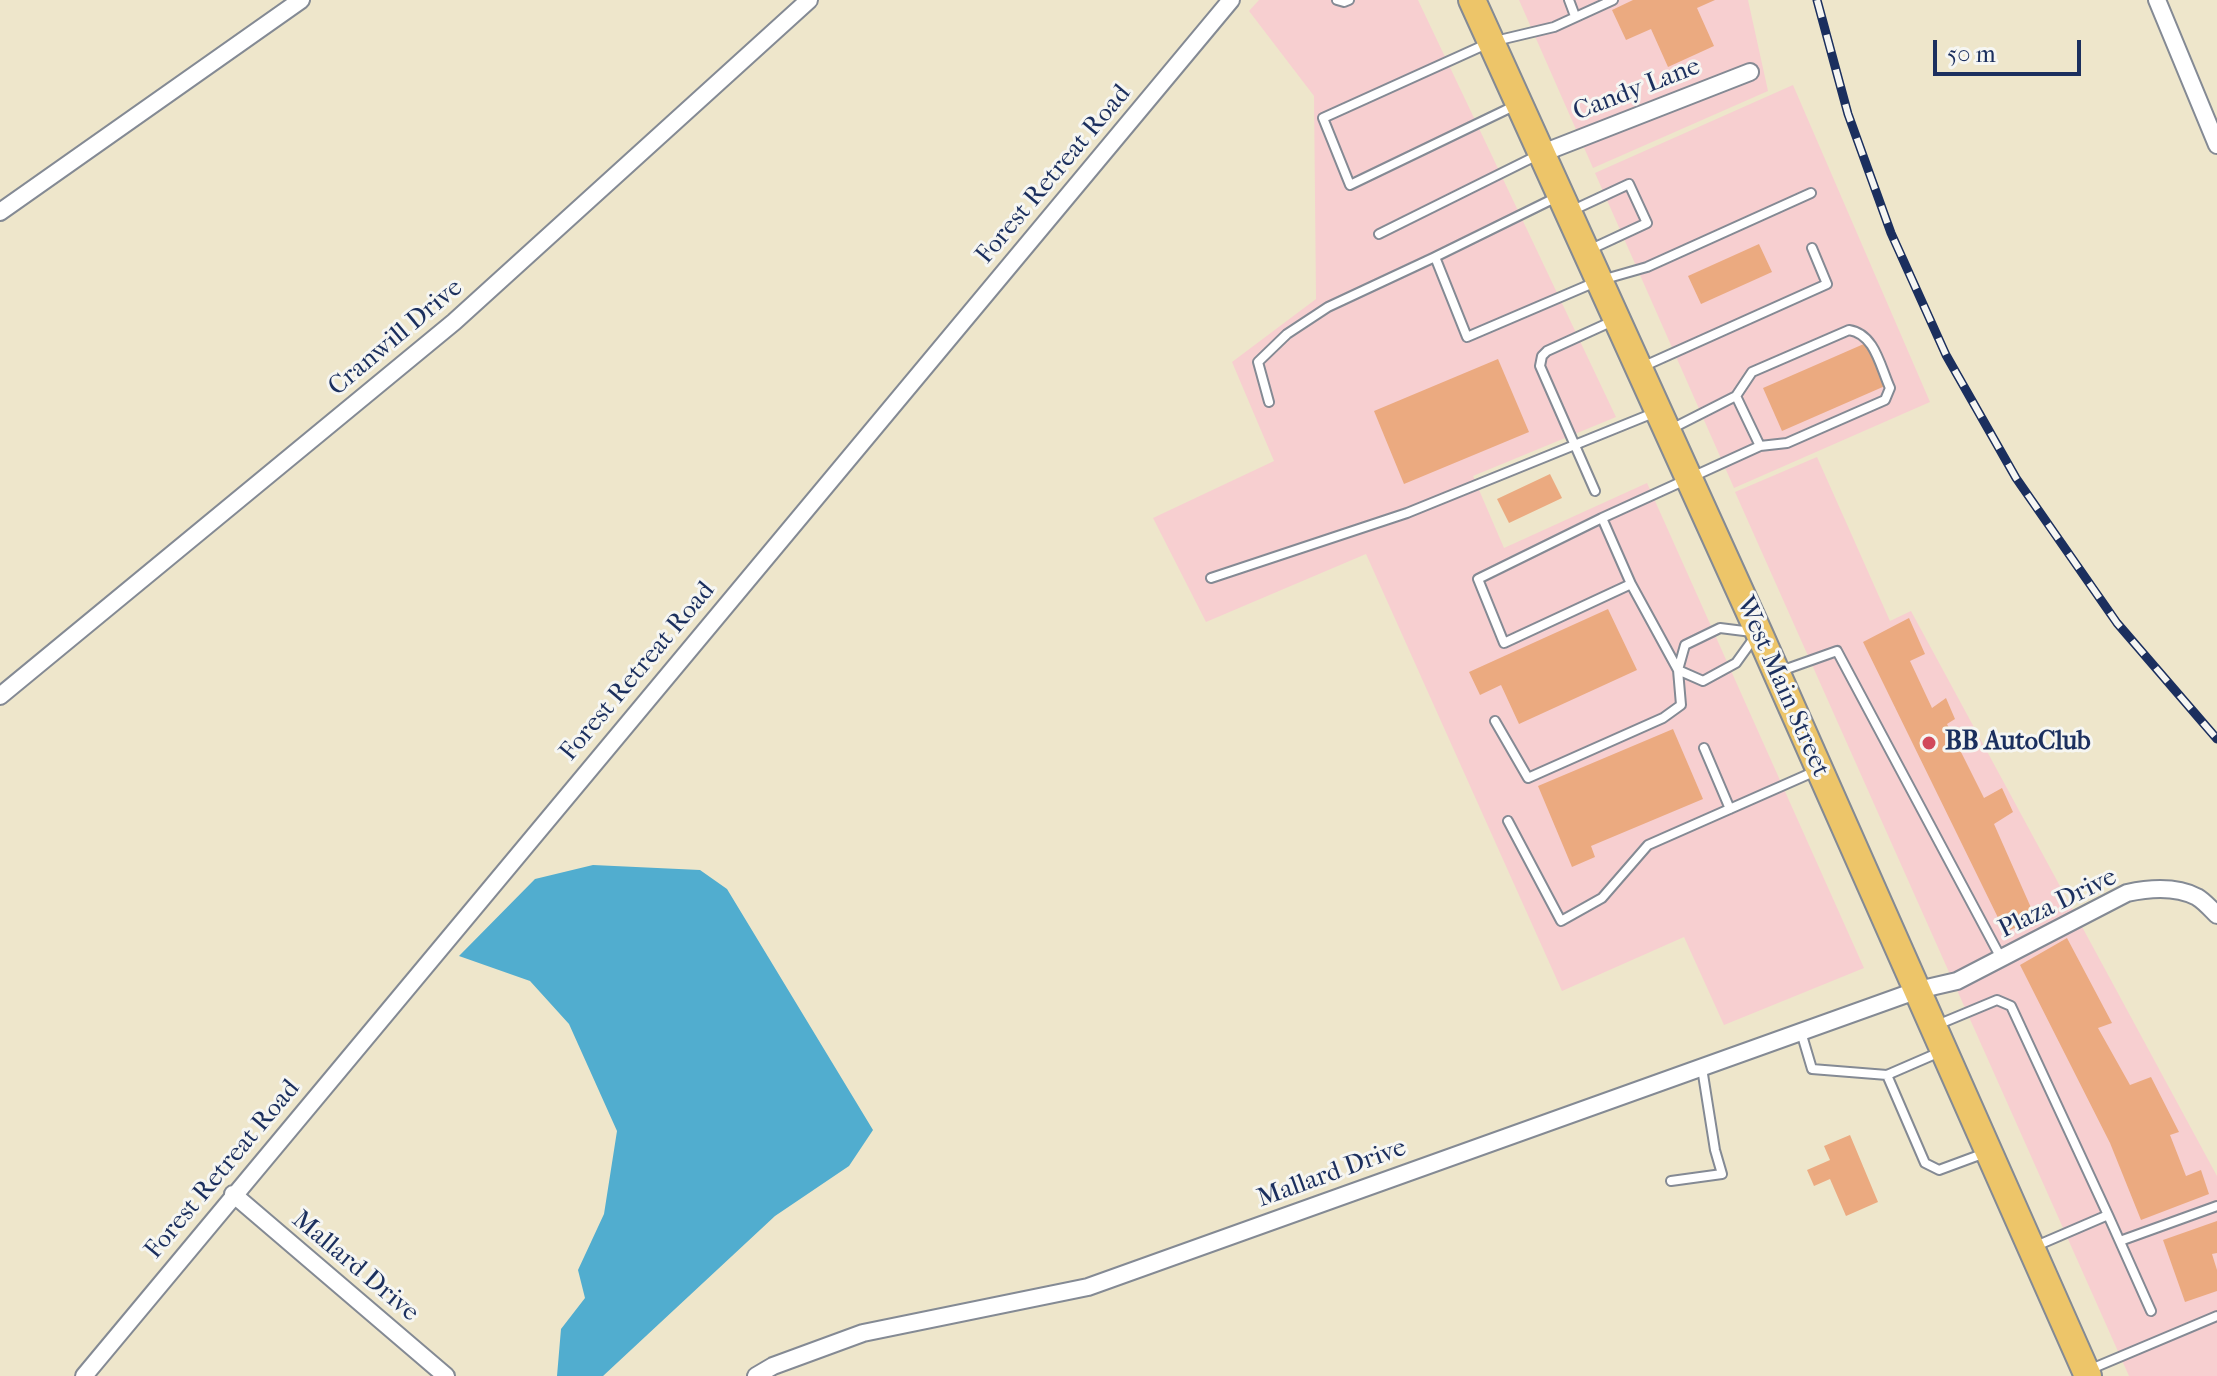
<!DOCTYPE html>
<html>
<head>
<meta charset="utf-8">
<style>
  body { margin:0 }
  #map { position:relative; width:2217px; height:1376px; overflow:hidden; background:#eee6cb; font-family:"IM FELL French Canon",serif }
  canvas { display:block }
  .scale { position:absolute; left:1933px; top:40px; width:148px; height:36px; box-sizing:border-box; border:4px solid #1b2f5e; border-top:0; padding-left:10px; font-size:24px; line-height:28px; white-space:nowrap; color:#1b2f5e; -webkit-text-stroke:6px #f6f6f2; paint-order:stroke }
</style>
</head>
<body>
<div id="map">
<canvas width="2217" height="1376"></canvas>
<div class="scale">50 m</div>
</div>
<script>
const c = document.querySelector('canvas').getContext('2d');
c.lineJoin = 'round';
function fill(path, color) {
  c.fillStyle = color;
  c.fill(path, 'evenodd');
}
function strokePath(path, color, width, dash) {
  c.strokeStyle = color;
  c.lineWidth = width;
  c.lineCap = dash ? 'butt' : 'round';
  c.setLineDash(dash || []);
  c.stroke(path);
}
function label(font, color, halo, rows, align = 'center') {
  c.font = font + ' "IM FELL French Canon",serif';
  c.lineWidth = 6;
  c.setLineDash([]);
  c.textBaseline = 'middle';
  c.strokeStyle = halo;
  c.fillStyle = color;
  for (const [text, x, y, turn = 0] of rows) {
    c.save();
    c.translate(x, y);
    c.rotate((+turn || 0) * Math.PI / 180);
    c.textAlign = isNaN(turn) ? turn : align;
    if (halo) c.strokeText(text, 0, 0);
    c.fillText(text, 0, 0);
    c.restore();
  }
}
const built = new Path2D(`
  M1259,0H1418L1616,417L1473,476L1504,548L1647,483L1864,968L1724,1025L1684,937L1562,991L1366,554L1206,622L1153,518L1274,461L1232,362L1316,299L1314,96L1249,11Z
  M1519,0H1748L1768,91L1593,168Z
  M1793,85L1930,402L1734,488L1595,173Z
  M1817,457L1890,621L1911,611L2217,1176V1376H2129L1735,492Z`);
const water = new Path2D(`
  M593,865L700,870L727,889L873,1130L849,1166L775,1216L603,1376H557L561,1329L585,1298L578,1270L604,1214L617,1131L569,1024L530,981L459,956L535,879Z`);
const building = new Path2D(`
  M1633,0H1715L1697,8L1714,46L1668,67L1651,29L1626,40L1612,10Z
  M1759,244L1772,272L1701,304L1688,276Z
  M1866,343L1885,386L1782,431L1763,388Z
  M1498,359L1529,432L1404,484L1374,411Z
  M1550,474L1562,498L1509,523L1497,499Z
  M1608,609L1637,670L1519,724L1501,685L1480,695L1469,672Z
  M1909,618L1925,654L1910,661L1932,708L1946,698L1955,719L1947,724L1984,798L2002,788L2013,812L1994,824L2036,919L2005,932L1863,642Z
  M1673,729L1703,799L1591,846L1595,857L1572,867L1538,786Z
  M2067,938L2112,1023L2098,1028L2130,1085L2151,1077L2179,1132L2170,1135L2186,1176L2201,1170L2209,1194L2141,1220L2110,1143L2020,965Z
  M1850,1135L1878,1202L1846,1216L1830,1179L1814,1186L1807,1170L1830,1160L1824,1146Z
  M2217,1221V1253L2212,1254L2217,1270V1291L2185,1302L2163,1240Z`);
const lane = new Path2D(`
  M1337,0L1344,2L1349,0
  M1569,0L1575,16
  M1514,106L1350,185L1323,118L1491,42L1554,27L1613,0
  M1559,196L1435,257L1467,337L1598,281L1647,267L1811,193
  M1571,211L1629,184L1647,223L1589,250
  M1379,234L1540,154
  M1642,367L1827,284L1812,248
  M1736,396L1760,446
  M1269,402L1258,362L1287,334L1328,307L1435,257
  M1671,429L1736,396L1752,372L1849,330C1875,334 1880,366 1890,388L1885,400L1787,443L1760,446L1602,518L1478,579L1504,643L1631,584L1678,670L1703,681L1736,663L1754,638
  M1595,491L1540,366L1542,356L1547,351L1615,320
  M1602,518L1631,584
  M1211,578L1407,513L1656,412
  M1778,672L1837,651L2001,958
  M1495,721L1528,778L1663,718L1681,705L1678,670L1685,645L1720,628L1752,632
  M1704,748L1730,809
  M1508,821L1561,921L1602,898L1648,845L1818,770
  M1937,1025L1997,1000L2011,1006L2108,1215
  M1801,1032L1812,1069L1887,1075
  M1940,1052L1887,1075L1925,1163L1939,1170L1985,1153
  M1671,1181L1722,1174L1715,1150L1702,1068
  M2120,1241L2217,1206
  M2036,1246L2108,1215L2151,1311
  M2091,1369L2217,1316`);
const street = new Path2D(`
  M2157,0L2217,145
  M1540,154L1750,72
  M0,212L301,0
  M0,696L454,322L809,0
  M233,1194L446,1376
  M84,1376L1231,0
  M756,1376L773,1366L863,1333L1088,1287L1918,990L1957,981L2127,893C2150,888 2176,886 2197,897C2204,901 2211,909 2217,915`);
const primary = new Path2D(`
  M1472,0L1759,633L2088,1376`);
const rail = new Path2D(`
  M1817,0L1848,114L1891,233L1946,355L2016,478L2117,623L2217,739`);
const markers = [
  [1929,743,8,"#d1495b"]
];
const streetNames = [
  ["Candy Lane",1637,90,-21],
  ["Forest Retreat Road",1054,175,-50],
  ["Cranwill Drive",396,338,-40],
  ["Forest Retreat Road",638,672,-50],
  ["West Main Street",1782,687,66],
  ["Plaza Drive",2058,904,-26],
  ["Forest Retreat Road",223,1170,-50],
  ["Mallard Drive",1332,1174,-20],
  ["Mallard Drive",355,1267,40]
];
const poiNames = [
  ["BB AutoClub",1945,743]
];
fill(built, '#f7cfd0');
fill(water, '#51adcf');
fill(building, '#ebaa80');
strokePath(lane, '#848a94', 12);
strokePath(street, '#848a94', 20);
strokePath(primary, '#848a94', 30);
strokePath(lane, '#fff', 8);
strokePath(street, '#fff', 16);
strokePath(primary, '#edc569', 26);
strokePath(rail, '#1b2f5e', 9);
strokePath(rail, '#f6f6f2', 6, [18]);
for (const [x, y, r, color] of markers) {
  const dot = new Path2D();
  dot.arc(x, y, r, 0, 2 * Math.PI);
  c.fillStyle = color;
  c.fill(dot);
  strokePath(dot, '#f6f6f2', 3);
}
label('26px', '#1b2f5e', '#f6f6f2', streetNames);
label('bold 26px', '#1b2f5e', '#f6f6f2', poiNames, 'left');
</script>
</body>
</html>
